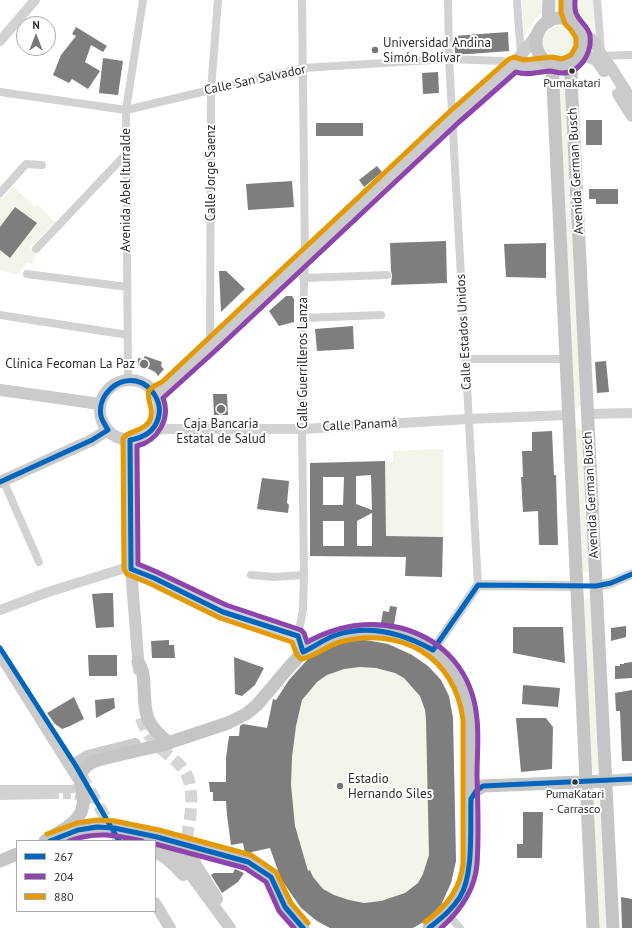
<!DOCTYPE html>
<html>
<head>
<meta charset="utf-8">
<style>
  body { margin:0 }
  #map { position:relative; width:632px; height:928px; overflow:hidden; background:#fff; font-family:"PT Sans",sans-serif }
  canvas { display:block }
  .legend { position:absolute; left:16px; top:840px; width:140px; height:72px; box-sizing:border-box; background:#fff; border:1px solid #ababab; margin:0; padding:5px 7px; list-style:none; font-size:12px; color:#2d2d2d }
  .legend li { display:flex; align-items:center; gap:8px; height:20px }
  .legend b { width:20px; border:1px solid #ababab }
  .north { position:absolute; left:16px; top:16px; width:40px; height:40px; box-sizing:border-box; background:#fff; border:1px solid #ababab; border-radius:50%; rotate:0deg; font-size:11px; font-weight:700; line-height:16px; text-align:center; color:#2d2d2d }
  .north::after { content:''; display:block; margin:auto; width:14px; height:18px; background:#767676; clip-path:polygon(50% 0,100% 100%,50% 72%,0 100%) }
</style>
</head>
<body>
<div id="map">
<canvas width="632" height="928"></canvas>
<ul class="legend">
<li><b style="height:5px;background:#0065bd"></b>267</li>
<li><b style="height:5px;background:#8e44ad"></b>204</li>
<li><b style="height:5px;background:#e39a04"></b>880</li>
</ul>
<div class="north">N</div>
</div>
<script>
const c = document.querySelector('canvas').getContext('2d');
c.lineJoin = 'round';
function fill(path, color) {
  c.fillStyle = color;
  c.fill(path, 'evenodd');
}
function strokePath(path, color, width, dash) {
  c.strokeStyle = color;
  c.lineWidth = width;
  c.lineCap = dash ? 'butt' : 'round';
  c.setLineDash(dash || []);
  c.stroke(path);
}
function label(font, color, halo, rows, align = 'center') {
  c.font = font + ' "PT Sans",sans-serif';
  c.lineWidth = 4;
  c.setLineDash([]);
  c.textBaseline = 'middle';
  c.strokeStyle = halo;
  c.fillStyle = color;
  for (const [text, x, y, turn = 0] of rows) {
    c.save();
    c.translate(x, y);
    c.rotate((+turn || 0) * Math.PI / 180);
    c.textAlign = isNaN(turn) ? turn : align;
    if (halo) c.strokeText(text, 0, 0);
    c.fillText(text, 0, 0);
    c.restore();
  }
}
const green = new Path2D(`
  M522,0H543V11L533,22L524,37Z
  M573,0H593L595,35C592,32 591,27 589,23C582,14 573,13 573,0Z
  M543 43a17 17 0 1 1 34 0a17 17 0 1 1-34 0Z
  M562,74L565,75L582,405L577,409L575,407L558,76Z
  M13,187L35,207L37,204L55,222L30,248L36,256L33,264L27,263L17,274L0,271V197L3,198Z
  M578,428L583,431L590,569L588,572L585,573L582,572L576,429Z
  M443,449V537L397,536L396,557H386L385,461L393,462V451Z
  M587,598L590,599L591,602L599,766L598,769L595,771L592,769L584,600Z
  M352,640C364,640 377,640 389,644C407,650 430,663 441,680C448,691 451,705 453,718L456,861L451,883L441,905L428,919L413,928H330L317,921L301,908L283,882L288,880L283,870L277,872L270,848L245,854L243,843L231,845L227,815L226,798H222V801H213V792H210L209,782H222V790H226V758L229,736H239L240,724L267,727L273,699L279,701C291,662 316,651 352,640Z
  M596,791L599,792L601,795L607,928H598L593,792Z`);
const building = new Path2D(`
  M76,27L107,46L103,52L91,45L85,62L100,71L88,89L72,79L69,83L53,75L61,55L76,36L72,34Z
  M508,32L509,51L469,54H455L454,36Z
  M103,58L123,61L118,95L99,93Z
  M438,72L439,93L423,94L422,73Z
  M586,120H602V145H586Z
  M316,123H363V136H316Z
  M377,166L382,172L364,187L359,180Z
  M292,181L294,207L248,210L246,184Z
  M589,189H618V204H596V199H589Z
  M15,207L37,223L10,258L0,250V227Z
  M446,241L447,283L391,285L392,275L391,271L390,243Z
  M546,243V278L506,277L504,244Z
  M219,271H226L245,289L221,312Z
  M286,296H292L294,299V322L279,326L269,311Z
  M353,326L354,349L317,351L315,329Z
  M145,356L162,362L161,366L164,369L158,376L155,372L145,367L138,366V358L143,359Z
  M606,361L609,392L597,393L595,362Z
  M213,394H227L228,415H214Z
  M552,431L554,475H556L558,545H539L538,511L523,512L521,477H523L522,451H532V432Z
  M385,461L386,536L443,537L442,577L405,576L406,557L310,556V463ZM371,475L372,510L356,504V476ZM323,477H344L343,505H323ZM372,513V546H357V521ZM323,521H344V546H323Z
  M262,478L289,481L287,503L289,505L288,513L257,509Z
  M106,593H113L114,627L96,628L92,594Z
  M390,606L397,607L394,625L381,623L383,611L389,612Z
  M626,626V637L611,641V628Z
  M513,627H563L565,663L513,653Z
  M169,640V645H174L175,658H152L151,641Z
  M353,640H365L388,644L412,655L428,666L441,680L449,696L453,718L456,861L451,883L441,905L425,921L413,928H330L317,921L301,908L281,879L270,848L247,853H245L243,843L231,845L227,815L226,801H213V792H210L209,782H226V758L229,736H239L240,726L243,724L267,728L273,699L276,700L289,680L308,659L334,645ZM360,667L376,668L395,673L404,678L420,696L425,710L426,719L429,855L423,874L418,883L405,893L381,901L364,903L349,900L334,895L323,889L313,877L310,870L308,871L295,826L291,785L292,757L296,726L302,700L317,682L327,675L344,669Z
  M88,655H117V676H89Z
  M234,657L264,668L255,685L242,696L235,694Z
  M632,662V678L615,679V666H620V664H624V663Z
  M523,685L560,688L558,707L522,704Z
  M632,690V761H622L620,711H616L615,693Z
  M74,697L84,719L70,726L62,729L55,724L47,713Z
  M114,698L115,708L96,718L95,700Z
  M516,718H546L553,727L552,769L521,772Z
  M523,812H543L542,858H517V844H523Z
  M235,869L244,873L238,882L222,893L211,875L214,873H233Z
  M621,897L632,899V928H622Z`);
const minorTunnel = new Path2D(`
  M51,795H72L95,800`);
const secondaryTunnel = new Path2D(`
  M141,718C144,728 151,740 159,747C170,757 183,764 188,778C191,788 192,799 191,809C190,829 184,833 190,854
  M81,775L115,834`);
const minor = new Path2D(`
  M448,0L449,59L478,585
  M517,0L519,30L521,53
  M597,0L601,51
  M599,56L632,55
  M0,92L126,110L303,68L449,59L502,61L514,64
  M0,193L26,164L42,165
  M36,249L126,154
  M27,274L127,287
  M303,278L387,275
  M0,315L128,335
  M303,318L381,315
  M210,346L211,90L218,0
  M466,359H565
  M128,380L126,110L143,0
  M3,480L39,562
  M251,575L273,577L304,575
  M298,636L303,610L304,575L302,429L303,318L305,258L302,0
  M0,789H73L78,786L79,780
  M0,796L51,795
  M447,913L460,928`);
const tertiary = new Path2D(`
  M0,41L35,0
  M588,414L632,413
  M152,430L169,429H302L468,419L568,415
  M596,586L611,583L632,574
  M0,610L48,592L122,569H131L154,578L223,612L298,636L303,652
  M433,650L478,585L576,586`);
const secondary = new Path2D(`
  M576,25L595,43L602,56L611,68L632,101
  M576,60L588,56L597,61L604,71
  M514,64L523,67L552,64
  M618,94L632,116
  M100 410a30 30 0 1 1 60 0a30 30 0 1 1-60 0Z
  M0,390L100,404
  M155,395L166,387L210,346L453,118L514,64L539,32
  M130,440L131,569L139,670
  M0,482L92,440L108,430
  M0,654L79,780
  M71,766L88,756L135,744
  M605,781L632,779
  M118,839L124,841
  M159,839L172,849L230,928
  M155,852C166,857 175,866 183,875
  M190,855L217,899
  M155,903L170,928`);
const primary = new Path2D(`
  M568,0V11L571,21
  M536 42a24 24 0 1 1 48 0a24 24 0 1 1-48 0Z
  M548,22L549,0
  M572,62L571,79L613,928
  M552,64L593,928
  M138,662C144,671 143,675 144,686C145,715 145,724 169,743
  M162,745L228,723L246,714L257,705L290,666L303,652L337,635L360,631L385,632L409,638L433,650L443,658L452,669L462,689L467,702L470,720L471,799L469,873L460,897L447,913L429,928
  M471,799L475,791L483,786L605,781
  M114,828L157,837L182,845
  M61,837L78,830L97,827
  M45,841C57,833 75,825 81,812C91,791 65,771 98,760L144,749
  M206,851L248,862L271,877L285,907L303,928
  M0,861L17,854`);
const primaryBridge = new Path2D(`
  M144,749L162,745
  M97,827L114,828
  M182,845L206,851`);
const bus1 = new Path2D(`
  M0,482L92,440L108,430C106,426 102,421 101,416C97,396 117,377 136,381C153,385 163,404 158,419C154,432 142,438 130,440L131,569L154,578L223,612L298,636L303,652C314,647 324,639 336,635C369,624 404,634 433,650L478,585L596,586L611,583L632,574
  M0,648L76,766L119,841
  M50,841L78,830L97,827L114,828L157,837L248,862L271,877L285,907L303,928
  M429,928C440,919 452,910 460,897C474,874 470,827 471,799L476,791L483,786L632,779`);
const bus2 = new Path2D(`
  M69,841C96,831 115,835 142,841
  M155,844L245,868L266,882L279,911L294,928
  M441,928C460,911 475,890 477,864C479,836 478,805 477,776C477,757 479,738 477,719C473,673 445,640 401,628C368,620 336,626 307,642L304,633L301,630L226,605L157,572L138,564L137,446C158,441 171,418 163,398L215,351L458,123L516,72C527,76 538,72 549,71C554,71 557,73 562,73C581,73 592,52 590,36C589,27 580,22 577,15C574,11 575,5 575,0`);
const bus3 = new Path2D(`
  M47,834L77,823L97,820L115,821L159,830L251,855L276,872L291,903L308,923
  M425,922C445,908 461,889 463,863V720C455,656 401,626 340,642C329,645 310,659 301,659L297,655L292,642L220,618L151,584L127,574L124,569L123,439C127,430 141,433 149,422C156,409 145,398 149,391C151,387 158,384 162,382L448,113L509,59L514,57L524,60L552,57L562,59L571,55L576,46V38L571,30L565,24L561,12V0`);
const markers = [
  [375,50,4,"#767676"],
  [572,71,3.5,"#2d2d2d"],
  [144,364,5,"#767676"],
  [221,409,5,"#767676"],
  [575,782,3.5,"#2d2d2d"],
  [340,786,4,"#767676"]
];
const busNames = [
  ["Pumakatari",572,84],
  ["PumaKatari",575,795],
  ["- Carrasco",575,810]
];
const poiNames = [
  ["Universidad Andina",383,43],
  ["Simón Bolívar",383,58],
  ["Clínica Fecoman La Paz",135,364,"right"],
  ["Caja Bancaria",221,424,"center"],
  ["Estatal de Salud",221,439,"center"],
  ["Estadio",348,779],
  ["Hernando Siles",348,794]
];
const streetNames = [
  ["Calle San Salvador",255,80,-12],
  ["Avenida German Busch",576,171,-93],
  ["Calle Jorge Saenz",211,173,-90],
  ["Avenida Abel Iturralde",126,190,-90],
  ["Calle Estados Unidos",464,332,-93],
  ["Calle Guerrilleros Lanza",303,363,-90],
  ["Calle Panamá",360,425,-3],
  ["Avenida German Busch",591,495,-93]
];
fill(green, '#f1f5ea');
fill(building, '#7e7e7e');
strokePath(minorTunnel, '#d5d5d5', 8, [8, 4]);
strokePath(secondaryTunnel, '#d5d5d5', 12, [12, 6]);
strokePath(minor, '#d2d2d2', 8);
strokePath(tertiary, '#d2d2d2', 10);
strokePath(secondary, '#cbcbcb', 12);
strokePath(primary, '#c5c5c5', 13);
strokePath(primaryBridge, '#c5c5c5', 13);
strokePath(bus1, '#0065bd', 5);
strokePath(bus2, '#8e44ad', 5);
strokePath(bus3, '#e39a04', 5);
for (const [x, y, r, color] of markers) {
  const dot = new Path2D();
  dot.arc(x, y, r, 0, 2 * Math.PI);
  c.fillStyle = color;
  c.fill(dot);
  strokePath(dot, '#fff', 1.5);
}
label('12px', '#2d2d2d', '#fff', busNames);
label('13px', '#2d2d2d', '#fff', poiNames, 'left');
label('13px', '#2d2d2d', '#fff', streetNames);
</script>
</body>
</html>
